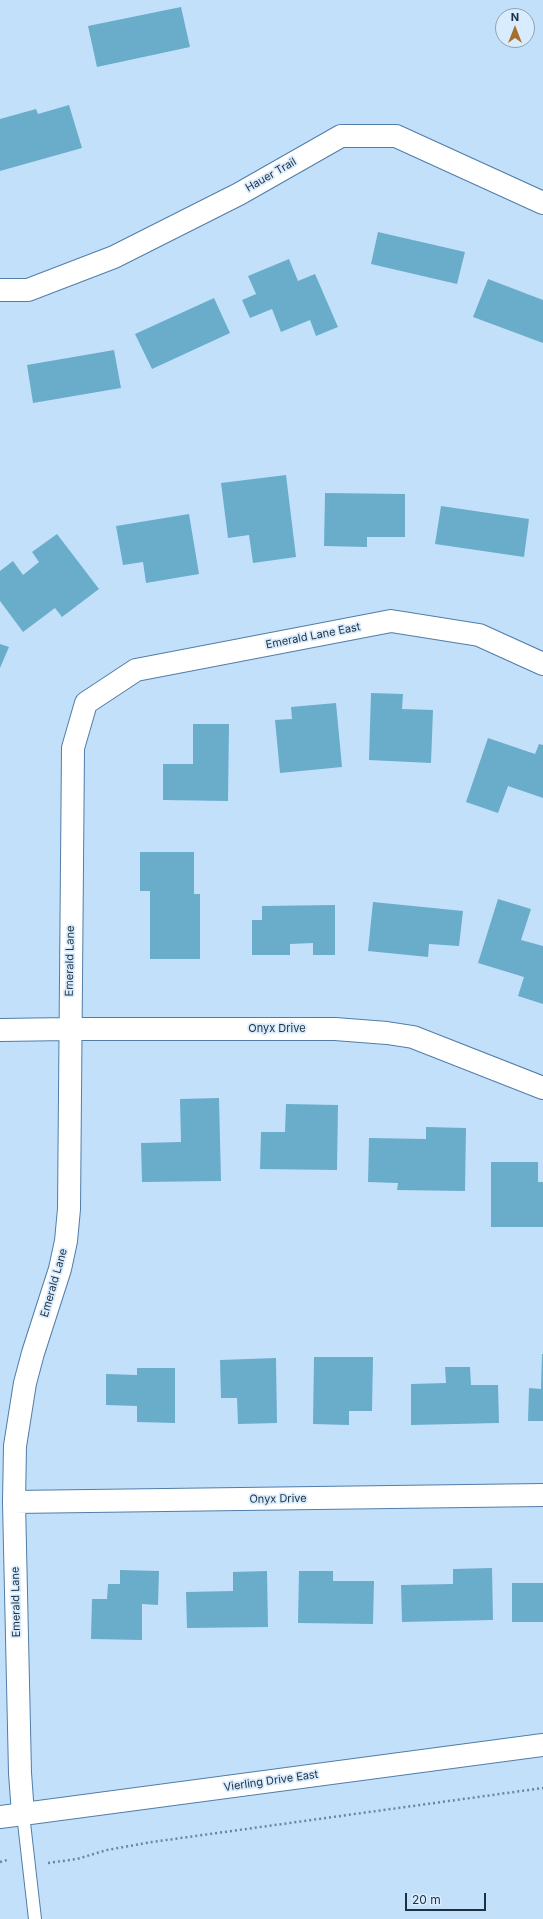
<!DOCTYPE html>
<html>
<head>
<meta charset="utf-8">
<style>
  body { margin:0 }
  #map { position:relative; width:543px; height:1919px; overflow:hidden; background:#c3e0fb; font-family:Inter,sans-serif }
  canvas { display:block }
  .north { position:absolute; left:495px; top:8px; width:40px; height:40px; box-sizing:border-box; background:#d9ecfe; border:1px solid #8ea1b3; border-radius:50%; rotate:0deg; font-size:11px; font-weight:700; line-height:16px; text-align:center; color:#1d3042 }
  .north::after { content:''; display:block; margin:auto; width:14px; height:18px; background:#a76f2d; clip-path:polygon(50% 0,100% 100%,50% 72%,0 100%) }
  .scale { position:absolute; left:405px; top:1893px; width:81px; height:18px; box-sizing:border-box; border:2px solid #1d3042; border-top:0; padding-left:5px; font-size:12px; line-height:14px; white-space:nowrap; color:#1d3042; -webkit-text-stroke:3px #d9ecfe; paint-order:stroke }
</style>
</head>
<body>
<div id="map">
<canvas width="543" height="1919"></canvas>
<div class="north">N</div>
<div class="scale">20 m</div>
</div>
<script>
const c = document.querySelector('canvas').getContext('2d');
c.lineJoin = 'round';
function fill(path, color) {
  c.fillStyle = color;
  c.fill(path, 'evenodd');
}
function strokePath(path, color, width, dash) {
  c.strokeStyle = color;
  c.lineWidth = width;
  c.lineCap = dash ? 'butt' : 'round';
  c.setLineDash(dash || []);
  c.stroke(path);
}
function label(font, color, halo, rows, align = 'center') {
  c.font = font + ' Inter,sans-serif';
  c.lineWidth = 3.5;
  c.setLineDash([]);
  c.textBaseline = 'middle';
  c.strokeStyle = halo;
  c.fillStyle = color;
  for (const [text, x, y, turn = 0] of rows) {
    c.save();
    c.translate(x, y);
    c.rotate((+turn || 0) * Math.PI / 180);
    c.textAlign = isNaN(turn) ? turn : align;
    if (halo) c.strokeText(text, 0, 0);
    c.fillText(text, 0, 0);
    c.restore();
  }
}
const building = new Path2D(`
  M181,7L190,47L97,67L88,26Z
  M69,105L82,148L0,171V119L36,109L38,114Z
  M378,232L465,252L457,284L371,264Z
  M289,259L298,281L315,274L338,327L316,336L310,320L281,332L272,309L250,318L242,300L256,294L248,276Z
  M488,279L543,300V343L473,317Z
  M214,298L230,333L152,369L135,334Z
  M114,350L121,388L33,403L27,365Z
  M286,475L296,557L253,563L249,535L228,538L221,483Z
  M325,493L405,494V537H367V547L324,546Z
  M441,506L529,519L524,557L435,544Z
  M189,514L199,574L146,583L143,562L123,565L116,526Z
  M57,534L99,589L62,617L55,608L23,632L0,601V571L13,561L23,575L39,562L32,552Z
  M0,644L9,647L0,668Z
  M371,693L403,694L402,709L433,710L431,763L369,760Z
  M336,703L342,767L280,773L275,720L292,719L291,707Z
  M193,724H229L228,801L163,800V764H193Z
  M488,738L535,754L539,744L543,745V798L508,786L498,813L466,802Z
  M140,852H194V894H200V959H150V891H140Z
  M498,899L531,909L521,940L543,946V1004L518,996L524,977L478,963Z
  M373,902L463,911L459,946L429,944L428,957L368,951Z
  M335,905V955H313V943L290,944V955H252V920H262V906Z
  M219,1098L221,1181L142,1182L141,1143L181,1142L180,1099Z
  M286,1104L338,1105L337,1170L260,1169L261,1132H285Z
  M426,1127L466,1128L465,1191L397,1190L398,1183L368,1182L369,1138L426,1139Z
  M491,1162H538V1182H543V1227H491Z
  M542,1354H543V1421H528L529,1388L541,1389Z
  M314,1357H373L372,1411H349V1425L313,1424Z
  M276,1358L277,1423L238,1424L237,1398H221L220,1360Z
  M445,1367H470L471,1385H498L499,1423L411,1425V1384L446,1383Z
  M137,1368H175V1423L137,1422V1406L106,1405V1374L137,1375Z
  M492,1568L493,1620L402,1622L401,1585L453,1584V1569Z
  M120,1570L159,1571L158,1605L142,1604V1640L91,1639L92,1599H107L108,1584H120Z
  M267,1571L268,1627L187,1628L186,1592L233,1591V1572Z
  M299,1571H333V1581H374L373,1624L298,1623Z
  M512,1583H543V1622H512Z`);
const path = new Path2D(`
  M0,1862L7,1860
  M48,1863L77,1859L107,1850L152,1842L543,1788`);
const service = new Path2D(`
  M23,1814L35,1919`);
const minor = new Path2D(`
  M0,290H28L114,257L239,194L341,136H396L543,203
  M0,1030L69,1029H335L387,1033L413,1037L543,1088
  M14,1502L543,1495
  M23,1814L20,1773L14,1502L15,1446L25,1383L33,1353L60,1269L66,1241L69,1209L73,748L86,703L136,670L391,621L479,635L543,664`);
const tertiary = new Path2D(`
  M0,1817L543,1745`);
const streetNames = [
  ["Hauer Trail",271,175,-30],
  ["Emerald Lane East",313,636,-11],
  ["Emerald Lane",70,961,-89],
  ["Onyx Drive",277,1029],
  ["Emerald Lane",54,1283,-74],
  ["Onyx Drive",278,1499,-1],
  ["Emerald Lane",16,1602,-91],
  ["Vierling Drive East",271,1781,-8]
];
fill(building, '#69adca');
strokePath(service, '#517da7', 14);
strokePath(minor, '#517da7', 24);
strokePath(tertiary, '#517da7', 24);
strokePath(path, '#6d859b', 2.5, [2, 3]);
strokePath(service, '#fff', 12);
strokePath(minor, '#fff', 22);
strokePath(tertiary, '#fff', 22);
label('11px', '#1d3042', '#d9ecfe', streetNames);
</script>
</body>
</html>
